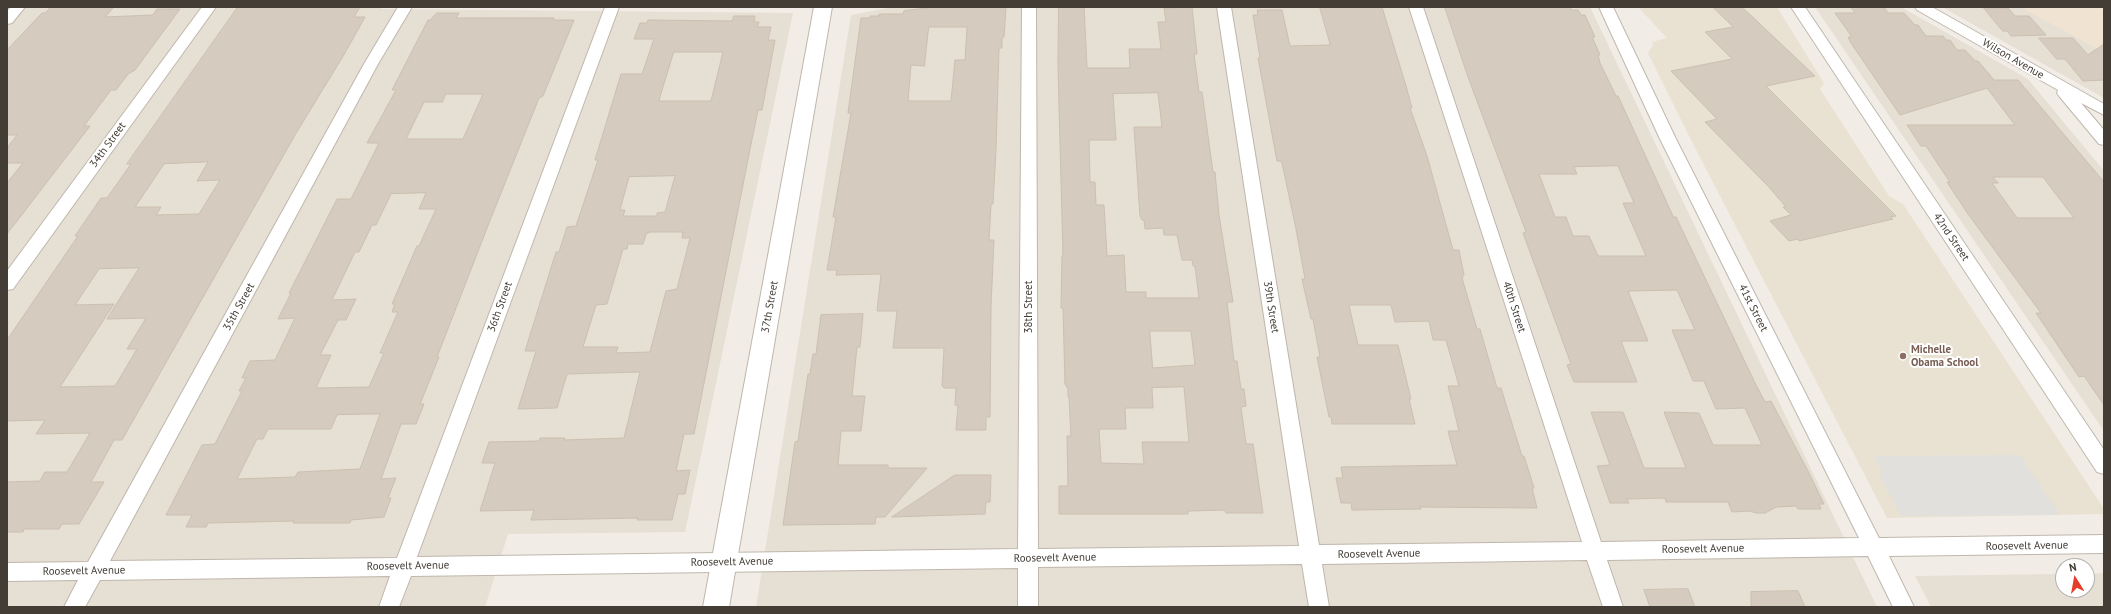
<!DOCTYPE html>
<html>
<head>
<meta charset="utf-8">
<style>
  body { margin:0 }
  #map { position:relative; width:2111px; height:614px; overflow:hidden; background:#f1ede6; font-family:"PT Sans",sans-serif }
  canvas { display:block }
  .frame { position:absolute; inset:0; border:8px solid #433d36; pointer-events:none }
  .north { position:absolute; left:2055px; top:558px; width:40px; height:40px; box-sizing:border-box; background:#fff; border:1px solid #b4b1af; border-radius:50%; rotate:349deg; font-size:11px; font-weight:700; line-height:16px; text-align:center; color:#433d36 }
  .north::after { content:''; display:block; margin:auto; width:14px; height:18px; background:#e63c28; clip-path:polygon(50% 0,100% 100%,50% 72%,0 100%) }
</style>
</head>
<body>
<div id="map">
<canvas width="2111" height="614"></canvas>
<div class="frame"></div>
<div class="north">N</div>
</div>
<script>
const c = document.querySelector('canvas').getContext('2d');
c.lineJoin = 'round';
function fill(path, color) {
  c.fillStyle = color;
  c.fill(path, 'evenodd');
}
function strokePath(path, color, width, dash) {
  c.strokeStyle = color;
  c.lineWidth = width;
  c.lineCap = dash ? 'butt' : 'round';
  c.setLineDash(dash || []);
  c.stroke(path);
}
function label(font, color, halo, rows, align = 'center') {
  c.font = font + ' "PT Sans",sans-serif';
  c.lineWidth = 4;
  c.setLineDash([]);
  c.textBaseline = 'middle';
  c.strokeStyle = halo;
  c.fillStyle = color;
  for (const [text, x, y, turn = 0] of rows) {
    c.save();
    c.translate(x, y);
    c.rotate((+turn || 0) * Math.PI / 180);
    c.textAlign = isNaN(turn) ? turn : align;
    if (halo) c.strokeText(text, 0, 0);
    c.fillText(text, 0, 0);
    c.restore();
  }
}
const residential = new Path2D(`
  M7,7H382L381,9L793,13L685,532L508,534L485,607H7Z
  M893,7H1590L1877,607H756L851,15Z
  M1815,7H1901L2028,79L2104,171V431Z
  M1942,7H2021L2104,52V98Z
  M2104,573V607H1931L1915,576L2063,574V590H2087V574Z`);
const commercial = new Path2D(`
  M2021,7H2098L2104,10V52Z`);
const education = new Path2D(`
  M1638,7H1777L1824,83L1820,89L1889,196L1903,204L2104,509V514L1887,518L1691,140L1648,53L1653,45L1652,42L1667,38Z`);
const parking = new Path2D(`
  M2020,455L2060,515L1901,516L1879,474H1883L1874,456Z`);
const building = new Path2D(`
  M51,7H114L105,17L153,15L157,9H180L135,70L128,74L116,90H111L84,126H90L7,234V183L23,163H7V148L17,135H7V50L42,13H45Z
  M238,7H360L354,17H365L345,53L295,135L122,440H114L91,482H104L79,524H62L59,529H24L23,532H7V482L40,481L45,472H67L90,433L36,434L45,420L7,421V340L78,236H75L101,198H107L131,164H127ZM208,162L197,181L220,180L199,214L156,215L161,207H135L164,164ZM139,268L107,319L146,318L127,349H137L115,386L60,387L114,304L75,305L99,269Z
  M937,7H1006L1004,37H1002V48H999L996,149L993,204H991L989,240H994L991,306L990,417H986V430H956L958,405H955L956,388H944L942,386L944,348H893L897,311H877L881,274L836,275L837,270H827L836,217H833L851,113H848L861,18H870V16H879V14H903L904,11ZM929,27H967L965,60H955L951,101H908L911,65L924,66Z
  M1059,7H1084L1087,68H1130L1129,49H1161L1158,22H1166L1164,8L1192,7L1197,54H1194L1199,92H1202L1213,172H1215L1219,215L1233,302H1227L1234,361H1237L1241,389H1244L1246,406L1241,407L1246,444H1253L1263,513H1226L1225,510L1188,511V514H1059V486H1068L1067,436H1071L1069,397H1068V389L1065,384L1063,308H1061L1062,256H1063L1058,65ZM1158,93L1162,127H1134L1140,216L1142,220H1144L1145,229L1163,228L1164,235H1177L1182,260H1192L1193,266H1195L1199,298H1146V292H1126L1124,255L1107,256L1104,205H1096L1095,182H1090L1089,140H1116L1113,94ZM1150,331H1191L1195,365L1153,368ZM1184,387L1189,442H1142L1144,464L1101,463L1099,429H1126L1125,408H1153L1152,388Z
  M1320,7H1382L1406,86L1412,108H1410L1427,156L1453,250H1459L1464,275L1462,278L1477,329H1480L1497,388H1501L1522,456H1524L1534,488H1532L1537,508L1420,507L1421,509L1352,510L1351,503H1341L1336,478H1343L1341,467L1457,465L1448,431H1459L1448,386H1459L1446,340H1433L1429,321L1395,322L1391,305H1349L1358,345H1398L1411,399H1409L1415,424H1332L1331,417H1329L1317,357H1320L1313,319H1311L1302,279H1305L1296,229L1282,163L1281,161H1277L1258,58H1260L1253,15H1258L1257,10H1282L1290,46L1330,45Z
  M1445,7H1570L1571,10H1578L1581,15H1585L1595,37H1592L1600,55H1598L1600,63L1616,96H1618L1672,214L1673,217H1676L1755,383L1765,402L1771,401L1808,471L1824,504H1819L1821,509H1798L1796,506L1776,507L1765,513H1756L1750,511L1732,512L1728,502H1666L1665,498L1627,499L1629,503H1610L1597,466L1610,465L1591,412H1623L1644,468H1686L1664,412L1699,413L1713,445H1762L1745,408L1716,409L1704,381H1693L1672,330H1695L1677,290L1628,291L1648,341H1621L1637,382H1574L1567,365L1571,364L1523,233L1526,232L1468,77ZM1618,166L1634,203H1623L1646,256H1598L1589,236H1573L1566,217H1555L1539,174H1577L1574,167Z
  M1713,7H1742L1815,76L1766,86L1896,216L1890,217L1893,219L1799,241L1798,239L1789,241L1770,221L1791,215L1783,207H1786L1768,186L1705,122L1717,119L1671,71L1732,59L1705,32L1733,27Z
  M1851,7H1884L1888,13H1904L1915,25H1918L1926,36H1943L1946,40H1950L1957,50H1965L1975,61H1978L1994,80H2018L2104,182V405L2084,376L2079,377L2036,313H2041L1968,214L1947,182H1950L1926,146H1921L1907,125H2015L1987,88L1900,115L1851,43L1848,37H1852L1835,13H1855ZM1993,177H2043L2074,218H2017L1992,183H1998Z
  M1984,8H2008L2015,16H2029L2046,35L2011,36L2007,31H2003Z
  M437,13H459L456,18H554L553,20H574L543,96L539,98L489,223L437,357H439L420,404H424L416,424H401L381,479L396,478L388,498H391L384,517L351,520L350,523H293L294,521L208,523L206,527H186L192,515H166L202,445L215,444L242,391H239L246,378H242L250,361L275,360L295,318L278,319L291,293H289L337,199H351L379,143H367L396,90H392L428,20H430ZM446,94H483L463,139H406L424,102H442ZM426,193L419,209H436L419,246H417L392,304H395L392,312H398L380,353H384L369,387L316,388L331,355H320L338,320H346L356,299L332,300L355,252H359L372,225H376L391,194ZM380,414L360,469L298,472L295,477L237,479L257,439H263L268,429H331L337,415Z
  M734,16H755L754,22H759L757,27H771L768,40H775L762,110H758L750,149L694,434H684L676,471L690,470L685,494H678L672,520H637L638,518L531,520L534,510L480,511L495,463H482L489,442L539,441L540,438H565L564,440L624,438L640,372L567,374L557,408L518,409L536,351H525L556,252H559L567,227L576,226L598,160H595L621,74H642L654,39H634L640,23H647L648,20L732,21ZM674,52H723L711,101H659ZM675,176L665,212L657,213V216H623L625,210H620L629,177ZM651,232H683L682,238H690L677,289L666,291L650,352L616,353L618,347H583L596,305L607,304L623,249H627L628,244H643L646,234Z
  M2039,38H2073L2088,55L2104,44V80L2083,81L2065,59H2057Z
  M863,314L860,347H857L852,396H865L861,431H841L838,465H888V468H927L885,517H876L875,524L783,525L795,442L798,441L808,374H810L813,354H816L821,315Z
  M955,475H991L990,502H986L985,514L892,517Z
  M1688,589L1695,607H1650L1644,590Z
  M1798,591L1805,607H1751V592Z`);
const minor = new Path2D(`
  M11,7H25L12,23L7,24V11Z
  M202,7H216L13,289L7,290V271Z
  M398,7H412L378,64L110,561L397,558L605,7H619L417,557L1018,549L1022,7H1036L1038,549L1299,546L1217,7H1231L1319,545L1582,542L1409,7H1423L1601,542L1859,538L1660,139L1599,7H1613L1676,139L1879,538L2104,535V553L1889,556L1914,607H1893L1868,556L1607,560L1623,607H1603L1587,560L1322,564L1329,607H1309L1302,564L1038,567V607H1018V568L411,576L399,607H379L390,576L100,580L85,607H64L78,580L7,581V563L88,562L364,64Z
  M1791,7H1805L2104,450V474L2097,472Z
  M1915,7H1932L2104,104V115L2081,103L2104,130V145L2099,144L2059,96L2057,93L2058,90L1917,10Z`);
const tertiary = new Path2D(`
  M814,7H832L729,607H703Z`);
const markers = [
  [1903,356,4,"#8d6e63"]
];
const streetNames = [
  ["Wilson Avenue",2013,59,30],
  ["34th Street",108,145,-54],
  ["42nd Street",1951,237,56],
  ["35th Street",239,307,-61],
  ["36th Street",500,307,-70],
  ["37th Street",770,307,-80],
  ["38th Street",1029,307,-90],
  ["39th Street",1271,307,81],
  ["40th Street",1514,307,72],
  ["41st Street",1753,308,63],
  ["Roosevelt Avenue",2027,546,-1],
  ["Roosevelt Avenue",1703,549,-1],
  ["Roosevelt Avenue",1379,554,-1],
  ["Roosevelt Avenue",1055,558,-1],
  ["Roosevelt Avenue",732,562,-1],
  ["Roosevelt Avenue",408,566,-1],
  ["Roosevelt Avenue",84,571,-1]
];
const educationNames = [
  ["Michelle",1911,350],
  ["Obama School",1911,363]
];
fill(residential, '#e5dfd4');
fill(commercial, '#f1e3d2');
fill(education, '#e9e1d1');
fill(parking, '#e2e0dd');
fill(building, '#d5cbbf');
strokePath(building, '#ccc0b0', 1);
strokePath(minor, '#bfb7ac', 2);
strokePath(tertiary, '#bfb7ac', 2);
fill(minor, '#fff');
fill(tertiary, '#fff');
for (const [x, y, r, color] of markers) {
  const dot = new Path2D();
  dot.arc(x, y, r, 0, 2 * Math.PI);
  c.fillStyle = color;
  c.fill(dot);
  strokePath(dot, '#fff', 1.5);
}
label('11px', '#433d36', '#fff', streetNames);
label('bold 11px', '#785e54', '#fff', educationNames, 'left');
</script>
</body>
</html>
